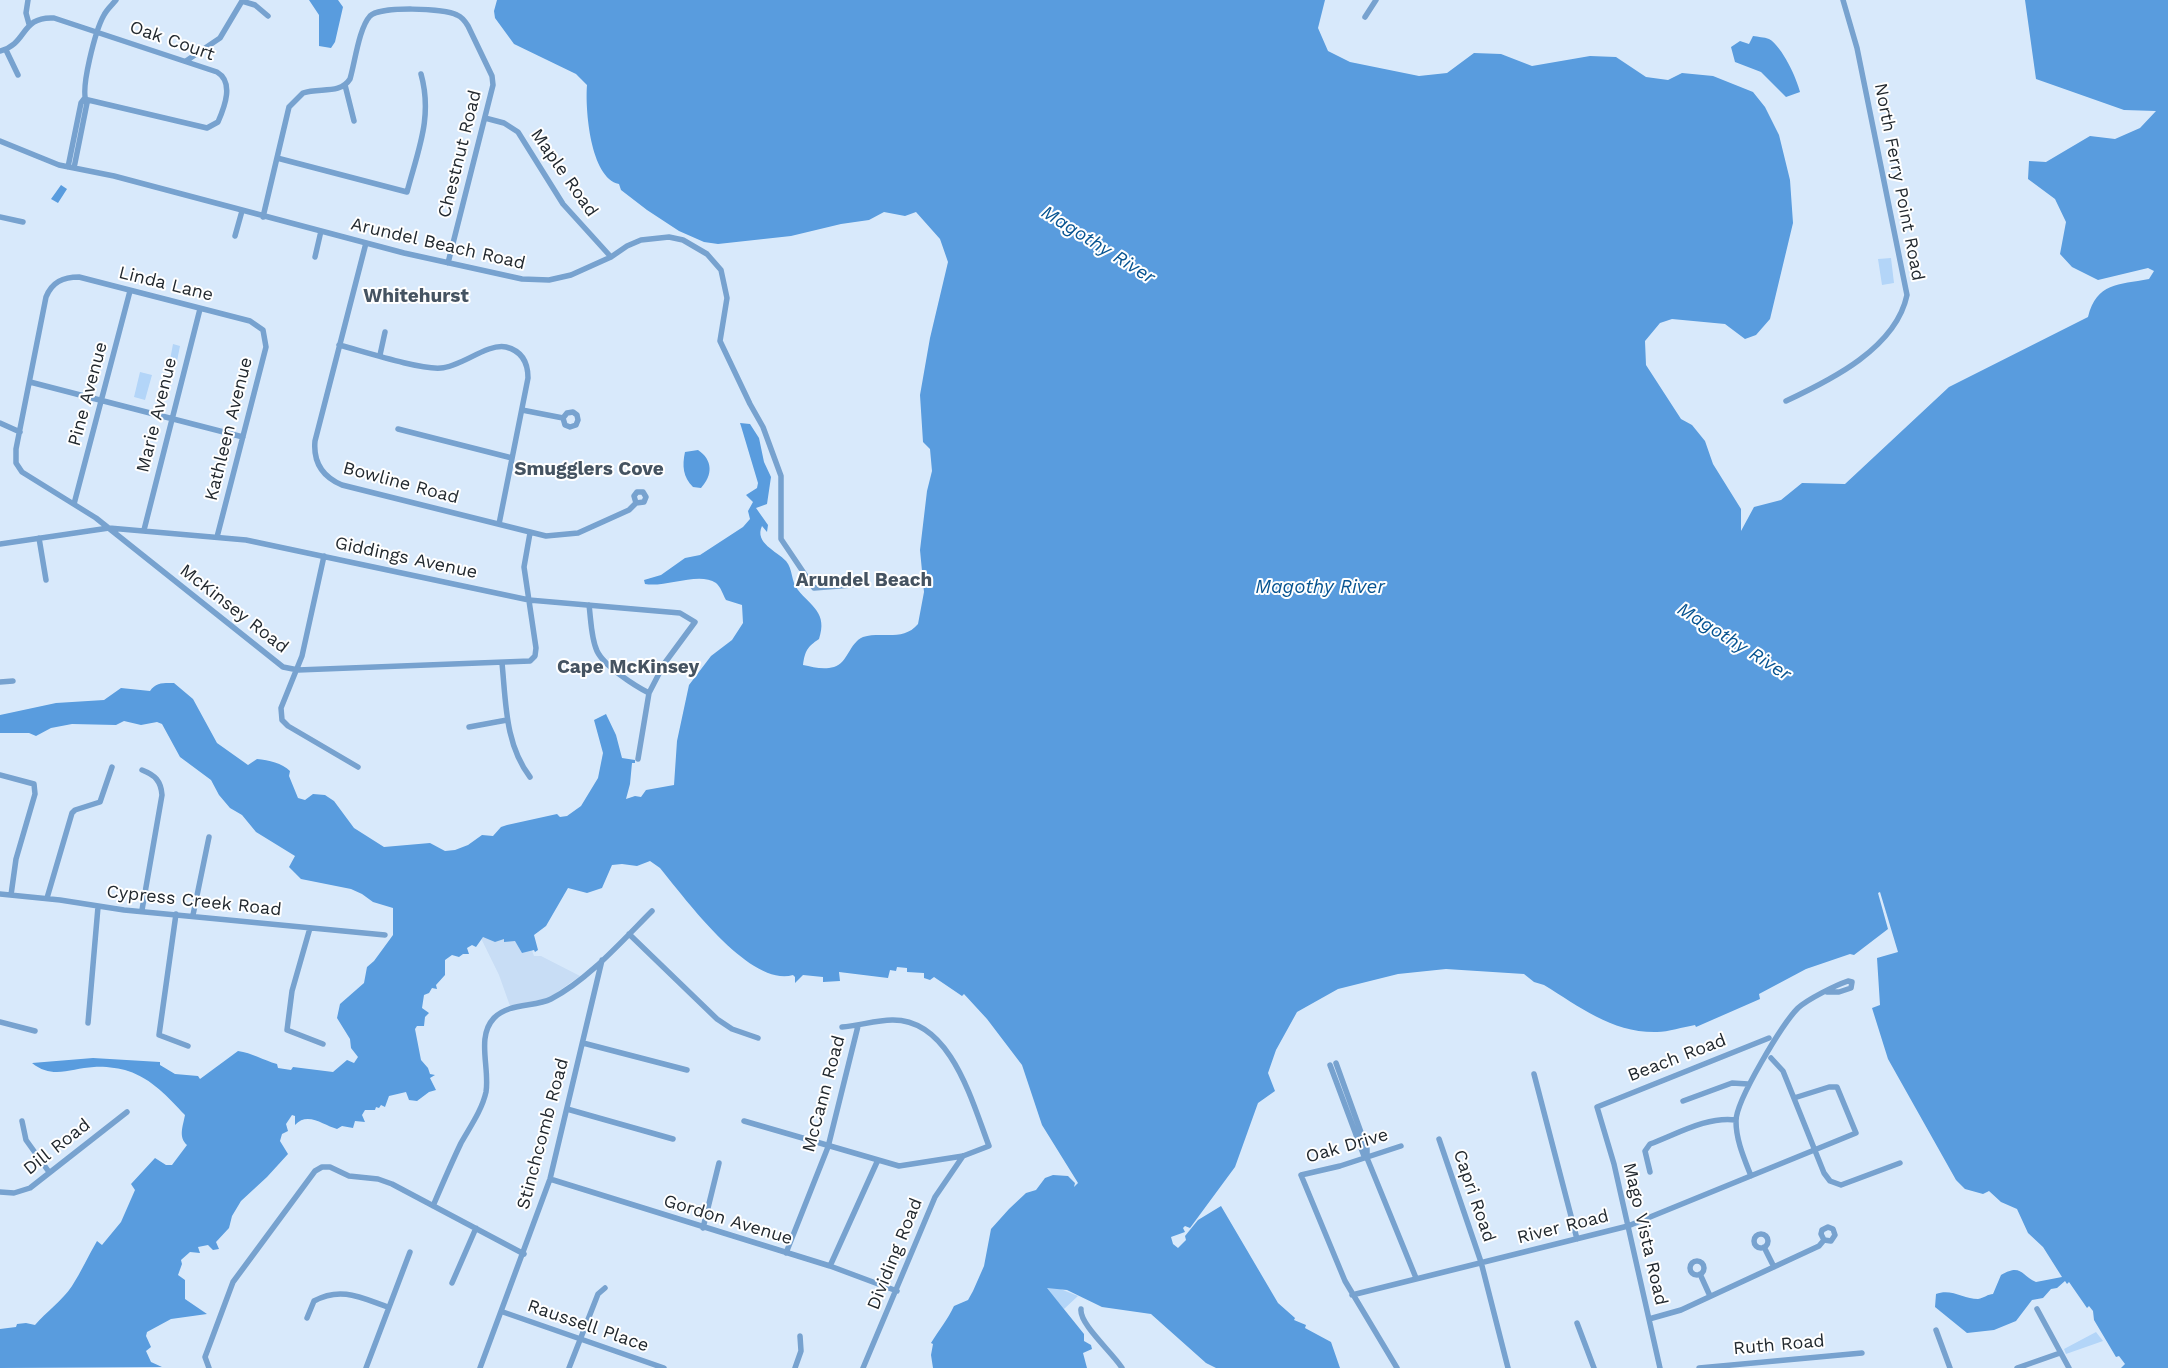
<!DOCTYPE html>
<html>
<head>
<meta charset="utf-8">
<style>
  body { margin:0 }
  canvas { display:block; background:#d8e9fb }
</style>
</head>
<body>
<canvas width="2168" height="1368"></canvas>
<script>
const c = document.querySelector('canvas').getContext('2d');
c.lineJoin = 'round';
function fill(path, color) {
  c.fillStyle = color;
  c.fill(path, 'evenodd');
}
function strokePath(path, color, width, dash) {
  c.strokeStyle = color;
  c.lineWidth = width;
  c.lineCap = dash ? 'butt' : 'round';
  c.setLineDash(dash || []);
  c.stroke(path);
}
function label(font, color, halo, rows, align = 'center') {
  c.font = font + ' "Work Sans",sans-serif';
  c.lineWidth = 4;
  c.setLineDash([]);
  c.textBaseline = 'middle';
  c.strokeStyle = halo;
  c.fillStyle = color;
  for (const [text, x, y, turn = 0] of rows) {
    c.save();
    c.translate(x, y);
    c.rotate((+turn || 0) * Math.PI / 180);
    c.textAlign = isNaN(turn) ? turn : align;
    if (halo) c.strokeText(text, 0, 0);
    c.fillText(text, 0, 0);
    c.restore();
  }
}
const built = new Path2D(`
  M509,888L534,956H541L580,976L549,998L510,1006L499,975L474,924Z`);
const green = new Path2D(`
  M1891,258L1894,283L1882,285L1878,259Z
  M173,344L180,346L177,361L170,360Z
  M140,372L152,375L145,400L134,397Z
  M1046,1288H1058L1078,1296L1064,1309Z
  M2096,1332L2103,1341L2066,1354L2064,1349Z`);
const water = new Path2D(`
  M309,0H338L343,7L335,42L331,48L319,46V15Z
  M497,0H1325L1318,28L1328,51L1350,62L1419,76L1447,73L1474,53L1501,54L1532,66L1590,56L1616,57L1646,77L1668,80L1682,73L1713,76L1753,92L1765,107L1779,135L1790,180L1793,223L1770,319L1756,335L1745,339L1725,324L1672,319L1660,323L1645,341L1646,365L1681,419L1692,425L1705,441L1713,464L1741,509V531L1754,507L1781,500L1802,483L1845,484L1949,387L2088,317C2097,282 2118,285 2149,279L2154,271L2148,268L2098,280L2072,267L2060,254L2066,222L2055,199L2028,179L2029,161L2046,162L2090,136L2115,139L2140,128L2156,111L2124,110L2036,79L2025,0H2168V1368H2121L2125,1364L2119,1356L2116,1357L2094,1320L2093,1311L2089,1306L2087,1308L2069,1282L2067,1284L2065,1281L2057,1288L2051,1289L2043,1298L2032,1300L2016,1321L1994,1330L1967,1333L1935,1307L1936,1294C1951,1288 1964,1299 1978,1299C1984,1298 1988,1294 1993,1294L2001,1275C2021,1263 2021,1275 2036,1282L2062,1277L2043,1247L2028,1233L2017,1209L2001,1202L1989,1191L1983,1194L1965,1189L1956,1180L1888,1059L1872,1008L1880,1005L1877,958L1898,952L1880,892L1878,893L1888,929L1854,955L1850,954L1806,969L1759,994L1760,999L1696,1027L1695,1025C1683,1027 1668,1032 1657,1032C1612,1033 1580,1007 1544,985L1534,982L1524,974L1446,969L1398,974L1338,989L1297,1012L1276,1050L1268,1073L1275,1091L1258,1103L1235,1167L1190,1228L1185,1226L1183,1228L1185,1232L1171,1237L1173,1244L1178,1248L1186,1240L1185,1236L1198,1220L1221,1206L1278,1303L1295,1318L1294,1320L1306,1325L1305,1328L1331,1342L1340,1368H1216L1206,1363L1151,1314L1102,1307L1067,1290L1047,1288L1084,1334V1341L1091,1345L1092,1349L1083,1353L1087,1368H933L931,1355L933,1344L931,1343C939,1330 948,1319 954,1306L968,1300L973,1291L984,1266L991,1229L1009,1209L1026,1193L1036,1190L1045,1178L1053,1175L1068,1176L1075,1183L1074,1187L1078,1183L1042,1125L1022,1065L987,1019L964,994L962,996L934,977L930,980L924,978V973L907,972V968L897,967L896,971L890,970L888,978L839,972L840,981L823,982V977L803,975L795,983V977L793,975C750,988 684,897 660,868L650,861L637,866L622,864L612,865L602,888L587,893L568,888L546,926L534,935L538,950L535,952L534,950L522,953L515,941L504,942V939L495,942L483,937L476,947L472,945L467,948L469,954H463L459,957L452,955L445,960V975L436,985L437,989L432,988L429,993L424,995L422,1008L429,1013L425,1017L424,1026H417L415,1029L421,1060L428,1068L430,1074L435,1075L430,1078L436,1090L429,1092L417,1101L409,1100L406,1092L389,1096L385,1107L381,1105L379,1108L376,1107L375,1110H365L362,1115L365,1122L355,1121L353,1128L342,1126L337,1129C324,1126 308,1111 295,1125V1116L292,1115L286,1124L288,1131L282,1134L280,1141L288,1154L267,1177L241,1201L232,1216L229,1228L216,1242L219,1249L213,1250L208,1245L198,1247L200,1253L190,1252L181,1260L182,1264L178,1275L185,1280V1299L207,1314L171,1319L147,1332L146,1336L151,1347L146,1351L151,1362L162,1367L0,1368V1329L16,1327L17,1324L26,1323L35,1325C46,1312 62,1301 72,1286C81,1272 88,1256 97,1241L102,1245L121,1222L135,1190L131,1184L155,1158L166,1165H172L187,1145C178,1137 183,1126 185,1115C168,1097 152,1079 128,1071C119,1068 103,1066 94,1067C71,1068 53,1080 32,1063L93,1058L160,1062V1065L175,1074L198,1076L200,1079L238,1051C252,1053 263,1060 277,1064L278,1068L291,1070L293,1067L333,1072L347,1060L354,1063L358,1057L351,1048L350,1039L337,1018L340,1004L364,983L367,967L374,961L393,935V908L373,902L362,894L351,889L301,879L289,867L295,856L256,832L242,815L230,808L219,795L211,780L180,757L162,724L157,722L141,725L124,721L116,725L72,724L51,728L36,736L29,733H0V715L56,703L104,700L121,688L150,691C156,682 164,683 174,683L193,699L217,743L248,765L257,759C269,760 282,763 290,771L289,776L298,798L305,800L313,794L325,795L334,801L354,828L384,847L430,843L445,851L455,850L468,845L482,835L493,836L501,827L507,825L557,814L560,817L567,816L581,806L598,778L603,753L594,720L606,714L616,735L622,758L635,760V763H632L630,784L626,799L635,796L641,797L646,790L674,785L677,741L689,685L711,656L732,640L743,623L742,605L726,600C723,595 721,587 716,583C699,571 665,588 645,584L644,580L661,575L685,558L700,555L743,527L750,519L748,511L753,502L746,495L757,488L758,483L741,426L740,423L750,424L759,438L764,462L771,477L767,504L756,508L768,525L767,532L762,526C754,543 777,551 786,561C793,569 791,582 798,590C811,606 828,613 819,639C807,647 805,651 803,665C813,667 823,670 834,667C848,663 849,643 863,637C882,631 903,642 918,624L924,592L920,550L927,491L932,471L930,449L923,442L920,395L930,338L948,262L940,239L916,212L905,216L884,212L869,220L841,224L791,236L718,244L704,242L679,231L647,210L621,190L619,184C590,178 585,108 587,85L576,74L514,44L495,18L494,11Z
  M1753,36C1758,37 1764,37 1769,39C1782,46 1797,79 1800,92L1786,97L1761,72L1735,62L1731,47L1740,41L1749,44Z
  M61,185L67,189L58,203L51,199Z
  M698,450C713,460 713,475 701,488L693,487C683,477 682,466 685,452Z`);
const minor = new Path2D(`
  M28,0L26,13L29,24
  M1365,17L1376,0
  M6,50L18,75
  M0,51C28,44 20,16 54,18L217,72C234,82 225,106 218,122L207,128L84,99
  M186,61L220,38L242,1L255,5L268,16
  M345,85L354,121
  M485,118L504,123L518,132L563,204L611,257
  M0,141L59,165L114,176L404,253L522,279L549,280L571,275L611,257L627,246L641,240L669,237L683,240L707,254L721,270L727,298L720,341L750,404L763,427L781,476V539L814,588L852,585
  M277,158L407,192C418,150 433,117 421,74
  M68,167L81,103L84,99
  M74,168L87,103C79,91 96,29 104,15C107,9 112,5 116,0
  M0,217L23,222
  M263,217L289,107L303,93C319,87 340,95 350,79C355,62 359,28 370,16C380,6 444,8 457,15C462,17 465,21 468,26L492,76L493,85L448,263
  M235,236L242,211
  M366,243L315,441C313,463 323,477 342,485L546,536L578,533L629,510L636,503L644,502L646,497L643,492H637L634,496L636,503
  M315,257L321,231
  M339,345C362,351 420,370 441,368C461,367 487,343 506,347C522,351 528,363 528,378L499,524
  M380,355L385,332
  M30,382L243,437
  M1786,401C1831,380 1896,348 1907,295L1857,48L1843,0
  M522,410L563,418L565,425L570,427L576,425L578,420L577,415L573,412L567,413L563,418
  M0,423L20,432
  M398,429L512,458
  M74,504L130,291
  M144,530L200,309
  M217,537L266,347L263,330L250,321L79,277C63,277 52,282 46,297L16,449V463L22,472L96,518L283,667L298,670L530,661L535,656L536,648L524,567L530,533
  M39,538L46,580
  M0,544L109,528L246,540L529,600L680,613L695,622L664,664L649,693L638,759
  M324,556L302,656L281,708L282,720L288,726L358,767
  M589,605C591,620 591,638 597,651C604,666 635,686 649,693
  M502,663C506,703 505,744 530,777
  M0,682L13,681
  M469,727L507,720
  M142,770C155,775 161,781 162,795L142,910
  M0,775L34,784L35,794L16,859L11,895
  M0,894L60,900L124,910L385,935
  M47,898L72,813L75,810L100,802L112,767
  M176,914L159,1035L188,1046
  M193,915L209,837
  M310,928L292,991L287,1030L323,1044
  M629,934L717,1019L732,1029L758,1038
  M0,1022L35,1031
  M88,1023L98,907
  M583,1043L687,1070
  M1771,1058L1783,1071L1824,1173L1830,1181L1841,1185L1900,1163
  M1336,1063L1367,1149V1158
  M1330,1065L1364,1156L1367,1158L1416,1278
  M1534,1074L1577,1239
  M1683,1101L1732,1083L1748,1084
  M567,1109L673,1139
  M22,1121L26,1140L49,1172
  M744,1121L899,1166L963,1156L989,1146C972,1102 951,1019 892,1020C876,1020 858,1026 842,1027
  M1439,1139L1481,1262L1508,1368
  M1650,1172L1645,1151L1650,1144C1677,1134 1707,1116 1736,1120
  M1751,1176C1744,1158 1736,1140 1736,1121C1736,1100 1783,1023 1798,1008C1808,999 1836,985 1848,981L1852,982L1851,988L1839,992H1827
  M550,1179L830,1266L897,1291
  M0,1192L14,1193L30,1188L127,1112
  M433,1206C442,1185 451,1164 461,1143C470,1127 482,1110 486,1092C490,1068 476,1037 494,1018C508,1003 535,1007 551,999C588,980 623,940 652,911
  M703,1228L719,1163
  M1754 1241a7 7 0 1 1 14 0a7 7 0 1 1-14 0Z
  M1764,1247L1774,1267
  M786,1253L828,1147L858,1026
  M1690 1268a7 7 0 1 1 14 0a7 7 0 1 1-14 0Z
  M830,1266L877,1162
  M1700,1274L1710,1296
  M452,1283L476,1228
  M1352,1295L1628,1226L1856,1133L1837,1087H1829L1794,1098
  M1081,1309C1079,1324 1113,1353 1122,1368
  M2037,1309L2069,1368
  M503,1312L664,1368
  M307,1318L314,1301C341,1286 362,1298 388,1307
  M1649,1319L1681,1310L1819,1246L1824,1240L1831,1241L1835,1235L1833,1229L1828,1227L1822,1230L1821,1234L1824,1240
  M1577,1323L1594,1368
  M1936,1330L1950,1368
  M209,1368L205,1357L233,1282L315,1171L322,1167H330L349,1176L378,1179L392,1184L524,1254
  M366,1368L410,1252
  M480,1368L550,1179L602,960
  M569,1368L598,1294L605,1288
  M795,1368L801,1351L800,1336
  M863,1368L935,1197L963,1156
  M1397,1368L1345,1281L1301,1175L1340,1166L1401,1146
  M1660,1368L1614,1164L1597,1107L1769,1038
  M1699,1368L1862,1353
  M2017,1368L2060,1353`);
const streetNames = [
  ["Oak Court",172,41,19],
  ["Chestnut Road",460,154,-76],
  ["Maple Road",564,173,55],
  ["North Ferry Point Road",1899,182,79],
  ["Arundel Beach Road",438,244,13],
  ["Linda Lane",166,284,14],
  ["Pine Avenue",88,394,-75],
  ["Marie Avenue",157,415,-76],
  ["Kathleen Avenue",229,429,-76],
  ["Bowline Road",401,483,15],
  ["Giddings Avenue",406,558,12],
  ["McKinsey Road",234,609,38],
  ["Cypress Creek Road",194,901,6],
  ["Beach Road",1677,1058,-21],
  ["McCann Road",824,1094,-75],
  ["Stinchcomb Road",543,1134,-75],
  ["Oak Drive",1347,1146,-16],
  ["Dill Road",57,1147,-38],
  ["Capri Road",1474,1196,71],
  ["Gordon Avenue",728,1220,17],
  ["River Road",1563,1227,-14],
  ["Mago Vista Road",1645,1234,77],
  ["Dividing Road",895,1254,-68],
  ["Raussell Place",588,1326,19],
  ["Ruth Road",1779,1345,-5]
];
const waterNames = [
  ["Magothy River",1098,245,32],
  ["Magothy River",1320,587],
  ["Magothy River",1734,642,32]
];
const neighbourhoodNames = [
  ["Whitehurst",416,296],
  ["Smugglers Cove",589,469],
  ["Arundel Beach",864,580],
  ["Cape McKinsey",628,667]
];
fill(built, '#c8ddf5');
fill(green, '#b3d5f8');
fill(water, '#599cde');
strokePath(minor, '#77a2cf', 5.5);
label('18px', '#22292f', '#fff', streetNames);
label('italic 19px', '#075491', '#fff', waterNames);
label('bold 19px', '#455361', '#fff', neighbourhoodNames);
</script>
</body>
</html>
